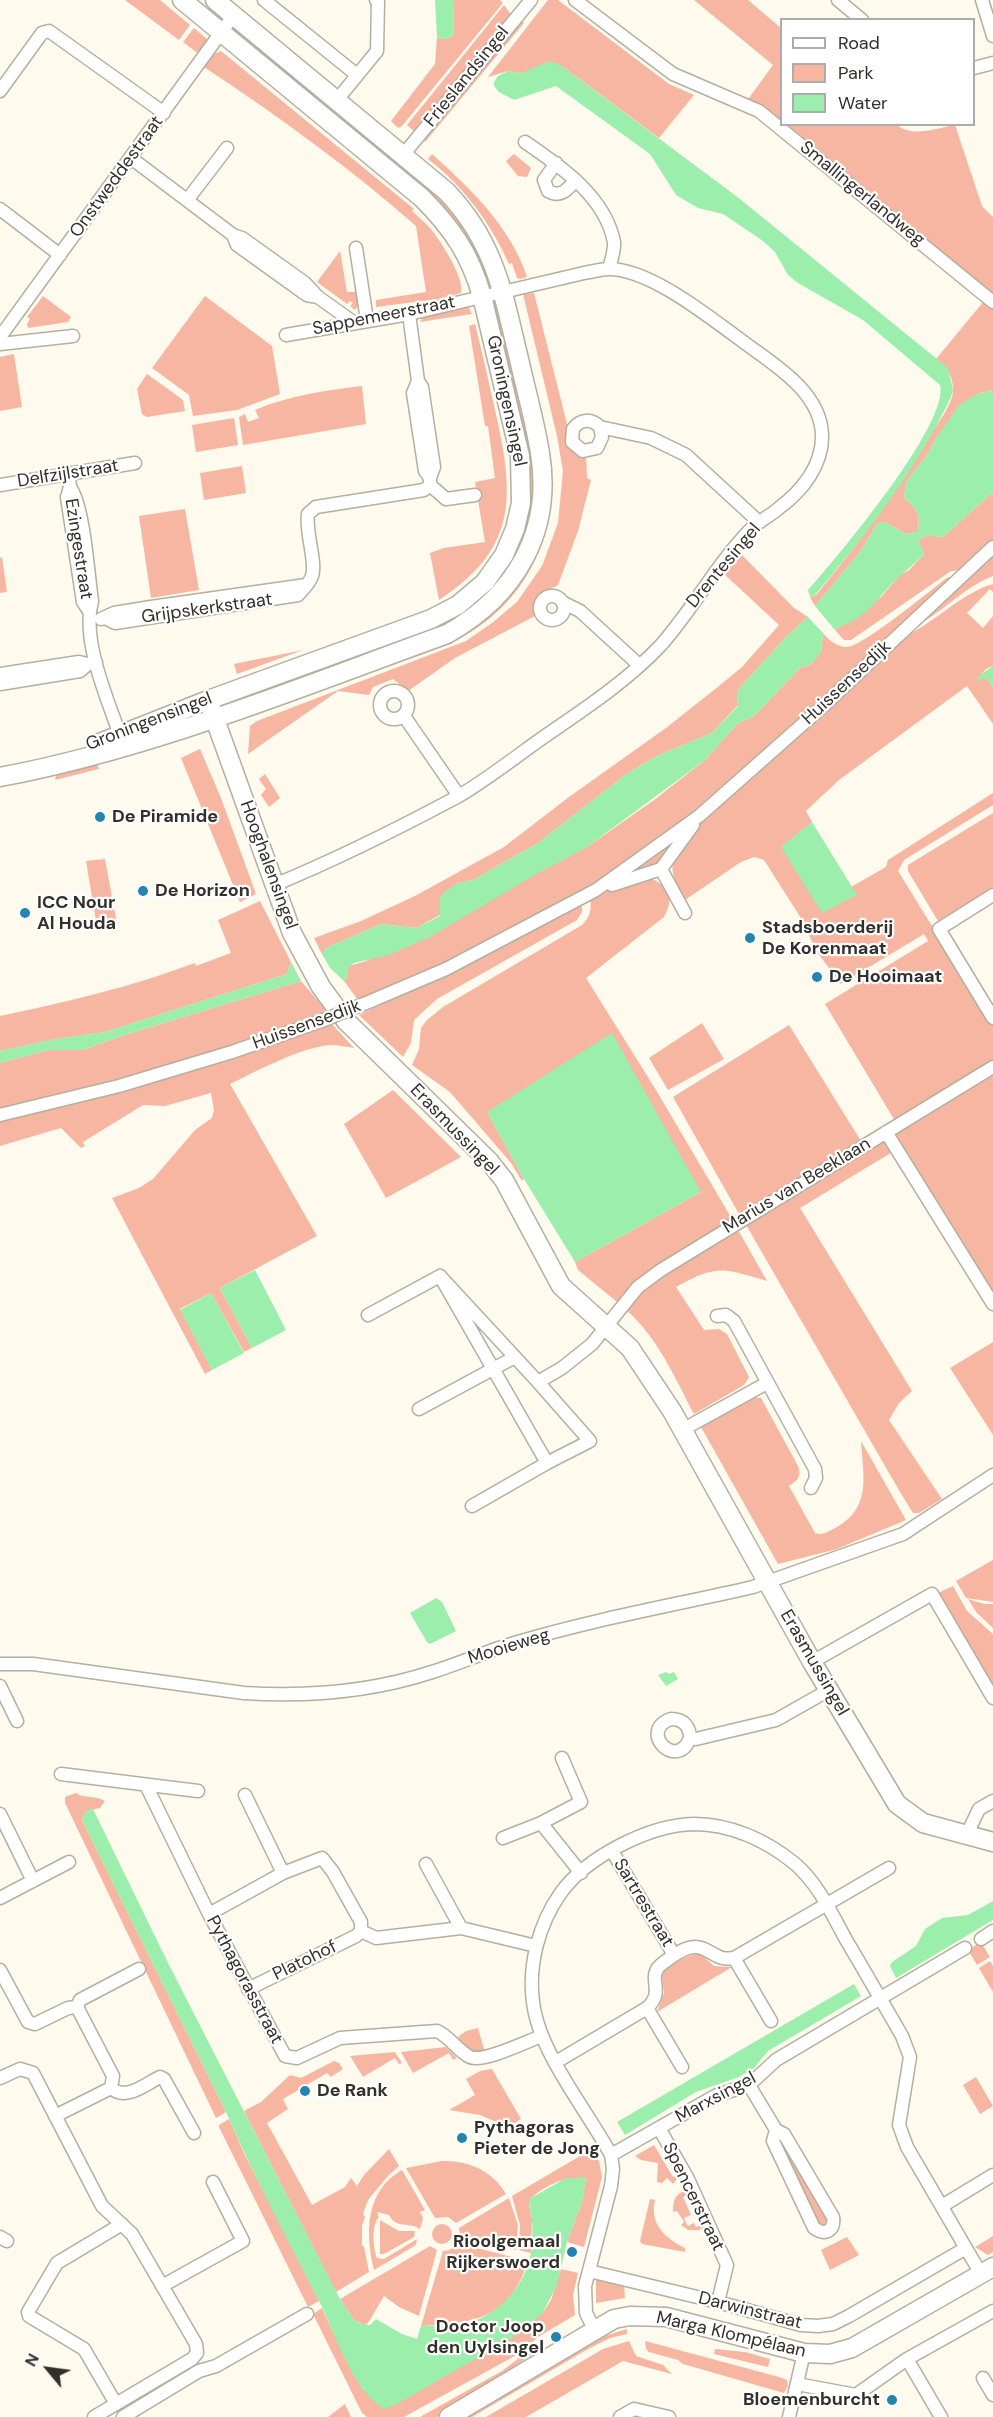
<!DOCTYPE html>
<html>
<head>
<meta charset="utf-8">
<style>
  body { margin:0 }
  #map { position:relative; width:993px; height:2417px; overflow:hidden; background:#fefaed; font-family:"DM Sans",sans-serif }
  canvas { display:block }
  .legend { position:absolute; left:780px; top:18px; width:195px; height:108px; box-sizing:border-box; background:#fff; border:2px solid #adacaa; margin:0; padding:8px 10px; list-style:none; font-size:18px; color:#32302a }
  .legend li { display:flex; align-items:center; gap:12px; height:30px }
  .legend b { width:30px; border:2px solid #adacaa }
  .north { position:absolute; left:18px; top:2339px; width:60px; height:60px; -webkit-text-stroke:4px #fff; paint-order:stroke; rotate:299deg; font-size:16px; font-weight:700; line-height:24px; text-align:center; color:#32302a }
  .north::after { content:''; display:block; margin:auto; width:21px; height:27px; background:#32302a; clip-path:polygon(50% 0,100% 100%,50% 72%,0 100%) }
</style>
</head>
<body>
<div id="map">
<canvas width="993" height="2417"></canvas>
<ul class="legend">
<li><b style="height:8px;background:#fff"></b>Road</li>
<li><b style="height:16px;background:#f7b6a1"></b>Park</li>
<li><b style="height:16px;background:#9beeab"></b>Water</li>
</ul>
<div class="north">N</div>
</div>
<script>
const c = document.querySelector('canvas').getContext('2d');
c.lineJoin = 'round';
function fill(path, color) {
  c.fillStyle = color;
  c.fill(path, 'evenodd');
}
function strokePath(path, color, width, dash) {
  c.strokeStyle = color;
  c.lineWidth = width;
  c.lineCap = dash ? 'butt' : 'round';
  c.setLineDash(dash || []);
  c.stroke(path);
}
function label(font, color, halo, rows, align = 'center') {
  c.font = font + ' "DM Sans",sans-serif';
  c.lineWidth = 4.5;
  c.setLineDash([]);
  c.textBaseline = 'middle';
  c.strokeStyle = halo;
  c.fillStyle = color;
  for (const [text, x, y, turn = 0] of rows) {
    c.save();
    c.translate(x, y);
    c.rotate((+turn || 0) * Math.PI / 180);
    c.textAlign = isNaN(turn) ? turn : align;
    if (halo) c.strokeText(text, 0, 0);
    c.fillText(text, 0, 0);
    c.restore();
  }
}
const green = new Path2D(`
  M125,0H160L190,25L179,40Z
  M453,0H500L503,3L402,126L398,128L391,121L435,64L437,37L444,39L454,36Z
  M548,0H558L669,84L694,95L659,138L562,66L521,73L508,71L488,77Z
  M694,0H748L781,28V122L746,102L773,65Z
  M504,5L512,16L416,133L407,125Z
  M522,21L524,23L425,142L424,140Z
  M194,28L208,40L200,55L183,42Z
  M242,29L393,157L386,160L230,33Z
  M221,51L414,209L412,211C418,217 425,222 430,228C440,240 465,278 461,293L438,299L376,307V300L426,292L416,226C350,168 278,116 204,67L214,54Z
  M784,125H897C913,138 936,128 955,125L982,206L993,217V390L977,394L935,440L928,454L906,482L904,498C917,508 921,515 918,532L906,534L885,522L877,524L860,552L815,606L810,597L816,595C859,543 899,490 933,431C940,420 953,403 953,390C953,375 947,368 936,359L989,295Z
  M432,154C470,188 511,227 527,277L520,279L517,278L512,263L509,264C490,222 465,188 428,159Z
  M514,154L531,168L527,177L518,176L506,161Z
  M408,175H414L451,202L491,270L480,273Z
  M340,251L347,292H357L359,305L355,310L350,306L353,303L350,301L347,304L317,282Z
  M534,293L568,428L567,443L573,451L586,456L587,478L591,480L578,531L558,585C543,593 530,596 535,616L455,658L408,691L393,679L373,687L369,695L338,691L248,754L250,726L257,721L466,641L492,623L517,602L542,566L558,523L563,471L557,436L523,294Z
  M43,296L71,317L68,322L28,328L27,324L30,319L27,317Z
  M205,296L272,346L280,394L237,410L193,416L189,395L152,368Z
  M513,298L551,459C557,538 527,605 453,642C430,653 404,660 380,669C337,684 295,699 252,715L468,628L543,523Z
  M496,301L539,474L522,557L461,622L247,703L243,690L449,614L521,521L493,303Z
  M465,307L469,308L472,314L420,322L423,317Z
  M475,324C483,356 490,387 497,419C515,501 515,550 439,600L430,553L444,548L485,542L475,482L495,478L488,426H485L469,326Z
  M14,354L22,407L0,411V357Z
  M147,374L183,400L185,411L147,417L142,414L137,389Z
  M362,386L366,424L243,445L239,417L245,414L248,422L259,418L255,410C290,395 324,391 362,386Z
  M234,418L238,445L196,452L192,425Z
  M242,466L246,493L204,500L200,473Z
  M993,492V542L963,570L951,571L851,640H844L835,630L881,597L900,575L909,570L924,554L918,540L928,535L943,537Z
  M185,509L199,590L151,598L139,516Z
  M740,553L794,608L808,617L786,637L737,691L738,705L712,733L657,756L628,773L538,843L473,880L456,884L440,898V915L416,928L381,924L326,948L322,954L314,938L361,921L415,896L504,847L569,797L666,728L719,686L742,667L779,625L723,573Z
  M993,553V576C964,587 943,612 916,626Z
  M2,557L7,592L0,593V558Z
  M948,577L953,578L778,747L664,839L575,897L453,963L358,1000L344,981L348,976L347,969L349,966L366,961L587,847L654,800L705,760L738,723L754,716L800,668L811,664L821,652L823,633C829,640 837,647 847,647C862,647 932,589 948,577Z
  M993,584V592L990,589L967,613L983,628L993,616V666L986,669L977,680L986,677L993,687V724L967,686L839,780L806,811L812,822L782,847L855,892L851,887L886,867L888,860L993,793V805L904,860L898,871L993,1025V1060L895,1121L825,1004L928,941L924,934L841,984L817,952L799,915L764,860L754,857L741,862L682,902L673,874L672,861L697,826L904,637C934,623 963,592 993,584Z
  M303,650L237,674L234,664Z
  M200,749L221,798L256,894L240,902L181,758Z
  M96,760L99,769L55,780L57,771Z
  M265,774L280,798L269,807L261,795L266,789L259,779Z
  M993,813V887L938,921L908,871V865Z
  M680,838L657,867L618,880Z
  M105,859L117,924L97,927L86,861Z
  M647,877C668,885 676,895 664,917L586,978L656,1090L732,1219L657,1267L617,1302L578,1270L575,1262L701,1192L487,1112L524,1179L522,1181L511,1163L450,1092L412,1065L419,1049L421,1028L427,1020L443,1007L582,925C590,917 592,909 590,897L601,891Z
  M260,901L291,962L287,974L105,1032L56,1039L0,1051V1016C66,1002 131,987 195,963L196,966L231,953L218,920Z
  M579,904L582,907V912L577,920L437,999L414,1020L411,1043L403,1057L359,1015L505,945Z
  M301,981L330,1015L182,1064L0,1113V1063L48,1050H82L128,1034Z
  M331,1023L354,1048C346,1047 338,1045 331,1045C301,1047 257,1071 230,1084L317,1236L220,1288L252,1348L244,1352L211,1293L180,1309L212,1370L205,1374L112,1198L139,1188L153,1179L195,1130L212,1118L214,1110L211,1093L165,1106L143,1105L83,1142L85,1146L81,1148L61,1128L0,1146V1121L178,1075Z
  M702,1023L724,1059L668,1090L649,1058Z
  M789,1025L861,1141L739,1214L673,1097Z
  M993,1073V1294L897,1141V1130Z
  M393,1090L461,1157L386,1198L344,1124Z
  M883,1141L886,1142L894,1151L800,1208L912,1391L899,1403L889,1420L942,1499L919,1513H913L900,1492L745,1223Z
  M737,1228L767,1281C724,1268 717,1264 676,1287L704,1330L719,1329L727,1334L749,1377L744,1385L694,1414C675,1378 657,1336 626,1310L641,1291L680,1262Z
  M993,1342V1435L950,1368Z
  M751,1397L761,1398L798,1466C802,1477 797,1481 789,1486L815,1533C823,1536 829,1531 837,1527C872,1507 863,1475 861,1441L906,1520L837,1549L778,1564L701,1427Z
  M993,1560V1602L966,1598L956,1581Z
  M953,1586L967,1611L993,1634V1689L938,1593Z
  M968,1599L984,1604H993V1628L976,1612Z
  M76,1793C84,1799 96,1795 105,1801L100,1808L86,1811L82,1820L226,2112L216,2118L65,1803V1797Z
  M981,1942L990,1957L977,1965L968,1950Z
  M698,1954L702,1955L714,1966L732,1967L657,2012L664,1993L662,1974C670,1964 685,1956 698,1954Z
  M990,1961L993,1966V1992L979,1968Z
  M478,2028L485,2053C472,2054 465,2048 458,2037L466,2031Z
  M446,2047L457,2058L453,2060L449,2053L413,2073L401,2052Z
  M395,2052L402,2063L399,2064L395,2058L363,2077L350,2056Z
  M334,2061L339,2063L343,2069L331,2077L327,2073L283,2099L288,2109L267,2123L312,2205L345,2187L351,2178L357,2186L364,2175L389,2149L399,2166L388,2176L368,2200L363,2214L365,2217L362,2226V2245L364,2247L369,2272L336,2292L244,2111L261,2102L290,2075L301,2078Z
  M492,2069L521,2119L508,2127L480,2115L449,2110L475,2095L466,2079L480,2071Z
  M976,2077L993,2106L980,2114L963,2085Z
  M229,2119L245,2155L319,2301L308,2307L219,2127V2125Z
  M780,2140L826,2211L829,2218L824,2225L819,2224L814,2219L777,2141Z
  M654,2145L673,2177L680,2175L673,2184L667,2178L662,2183L657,2182L658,2163L641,2160L635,2156Z
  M592,2149L599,2161L602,2177L584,2247L567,2242L582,2202L586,2178C565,2176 548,2184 531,2198L529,2205L532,2219L531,2253L519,2250L520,2225L512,2196Z
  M442,2161C468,2160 493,2171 506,2194L456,2223L448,2217L435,2218L406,2168Z
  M402,2170L425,2210L420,2212L423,2218L420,2229C409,2221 397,2230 389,2215L377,2212L379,2217C371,2225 373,2248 377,2258L384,2259L417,2239L416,2245L374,2270C365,2233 365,2191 402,2170Z
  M684,2191L689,2194L683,2197L691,2215L684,2218L688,2226L694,2223L696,2227L704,2224L700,2230H688L681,2225L684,2222L677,2211L673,2212C673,2202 674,2195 684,2191Z
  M509,2198L518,2225L516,2250L460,2235L459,2228Z
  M650,2199L655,2200C649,2224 666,2239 685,2248V2252L642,2244L640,2241Z
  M380,2220L399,2231H415L414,2237L384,2254H380Z
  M432 2234a10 10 0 1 1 20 0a10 10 0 1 1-20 0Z
  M993,2236V2252L988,2255L975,2247Z
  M847,2237L859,2255L830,2270L821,2250Z
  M457,2243L528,2261C510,2318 474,2324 421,2326L443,2251L450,2250Z
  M430,2246L437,2250L419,2316L399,2307L384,2296L368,2323L364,2325L354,2320L340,2299Z
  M561,2269L578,2273L573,2295L575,2315L538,2337L522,2352L404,2417H367L362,2413L313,2314L322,2308L338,2343L363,2390L542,2314L551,2300Z
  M596,2278L624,2286L625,2298L596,2303Z
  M627,2329V2334L610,2338L588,2349L472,2417H460L598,2338Z
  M629,2341L636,2356L663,2365L672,2374L623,2361L526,2417H486L603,2349Z
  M645,2341L779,2377L787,2380L788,2386L784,2393L683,2364L678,2360L649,2352L646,2349Z
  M532,2348L535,2352L494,2382L437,2417H420L502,2371Z
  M715,2349L745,2352L770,2359L768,2367L714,2354Z
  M345,2404L351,2417H328Z`);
const water = new Path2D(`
  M435,0H453L454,36L444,39L437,37Z
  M550,61L562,66L740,199L948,368L953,390L951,397C916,470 867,534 815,595L810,597L808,590C836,559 950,423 940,385L863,320L798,283L788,275L775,252L763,241L723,214L698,208L676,195L650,154L556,86L514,100L499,92L494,86V82L498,76L508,71L521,73Z
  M993,390V492L943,537L928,535L918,540L924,554C916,562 908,569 900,576C884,590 871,612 851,622C846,625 841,625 835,630L815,606L860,552L877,524L885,522L906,534L918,532C921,515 917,508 904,498L906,482L928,454L935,440L959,405L977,394Z
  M808,617L823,633L821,652L811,664L800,668L754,716L738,723L705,760L587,847L533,876L430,937L389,955L354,963L347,969L348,976L344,981L330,968L322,954L326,948L381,924L416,928L440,916V898L443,893L456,884L473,880L538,843L628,773L657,756L712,733L738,706L737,691L786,637Z
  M993,666V687L986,677L977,681V677Z
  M812,822L857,895L822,913L781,847Z
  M291,962L301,981L128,1034L82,1050H48L0,1063V1051L56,1039L105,1032L287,974Z
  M612,1033L701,1192L575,1262L524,1179L487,1112Z
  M255,1270L286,1330L252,1348L220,1288Z
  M211,1293L244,1353L212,1370L180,1310Z
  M436,1598L442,1602L456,1631L430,1644L427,1642L410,1613Z
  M666,1672L669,1674L674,1672L678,1679L666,1686L658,1675Z
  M93,1809L168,1963L340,2299L354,2320L359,2323L370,2325L376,2319L402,2334L417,2339L421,2326C435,2326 450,2327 463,2324C500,2317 530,2281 532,2244C532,2236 533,2228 532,2220C532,2212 527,2206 531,2198L566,2178H581L583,2176L586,2178L582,2202L567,2242L557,2285L542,2314L515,2336L399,2403L384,2409C352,2389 337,2338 321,2305C288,2241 255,2178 226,2112L82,1820L86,1811Z
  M993,1901V1920L896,1978L890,1966L892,1962L916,1946L925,1929L942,1918L968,1915Z
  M854,1984L861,1996L768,2051L754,2068L739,2077L696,2092L625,2135L617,2122Z`);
const street = new Path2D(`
  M264,0L357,75
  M575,0L673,74L759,111L993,302
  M838,0L862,20
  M982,0L993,36
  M974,68L993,63
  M0,91L42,33L49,31L164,113
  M337,100L377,51L378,2L376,0
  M525,142C560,166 605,196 614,242C615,249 611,261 609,269
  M403,155L531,0
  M131,158L233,235L242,238L305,283L318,297L353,322
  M556,163L544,180L548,191C560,198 567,190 575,181
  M188,199L227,148
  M0,209L60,255
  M233,235L237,245L301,291L307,295L318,297
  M356,248L367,320
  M409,314L418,381L422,387L434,467L430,478V485
  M0,337L233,16
  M0,344L73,336
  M418,381L413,393L425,471L430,478
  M600,427L602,437L597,448L583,451L572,442L573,429C580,419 591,418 600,427L651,438L686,455L759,522
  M69,475L70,487L67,497L83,602L89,611
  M0,485L135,463
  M70,487C84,506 88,574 92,601C81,642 109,702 122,741
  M540 608a12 12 0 1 1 24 0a12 12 0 1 1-24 0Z
  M562,602L580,611L639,665
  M105,618L115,623L298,595C302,590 310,583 312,576C317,563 305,532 308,514L316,507L424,490L430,485L446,499L475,495
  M101,619L114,613L151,607L306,585
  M0,674L79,662L88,664
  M0,684L80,671L88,664L96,662
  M380 705a14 14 0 1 1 28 0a14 14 0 1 1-28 0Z
  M404,716L459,796
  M661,869L685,913
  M274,885C335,860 399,828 457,797C490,778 520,753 551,732C589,706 629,679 661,645C693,609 716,565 750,530C759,521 770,516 779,508C802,491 823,465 822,435C821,394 778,367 749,346C714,321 652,269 609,269C601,269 592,272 584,273L409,314L286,335
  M612,885L661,869L693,825
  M993,895L939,929L993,1018
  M371,1001L446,969L596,890L699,816L821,708L993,547
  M0,1115L119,1086L232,1052L324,1020
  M886,1132L993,1304
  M368,1315L440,1276
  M717,1316L726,1315L734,1321L815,1469L816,1478L811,1488
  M538,1382L590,1441L547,1463L440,1276L538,1382L562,1368L592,1344L638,1287L661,1270L993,1067
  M419,1409L515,1357
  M682,1430L767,1383
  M472,1506L547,1463
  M812,1662L932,1594L993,1698
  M0,1664H33L244,1693C308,1697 371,1692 432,1672C461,1663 489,1650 518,1642C595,1619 675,1605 753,1587L903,1534L993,1475
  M0,1686L17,1721
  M690,1738C677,1772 637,1731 671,1719C683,1719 690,1726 690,1738L696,1739L776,1720L829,1690
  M61,1774L198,1791
  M146,1785L209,1914L285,2056L297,2058L340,2038L437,2031C450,2037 458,2051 470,2057C484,2063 527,2041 542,2036
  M245,1795L283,1873
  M0,1814L33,1881
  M541,1823L581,1873
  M966,1836L979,1809L993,1801
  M503,1838L541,1823L581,1802L562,1758
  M612,1851L674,1955
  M426,1864L461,1928
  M0,1898L69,1862
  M209,1914L283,1873L322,1858L333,1872L361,1922V1931L376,1938L461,1928L536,1946
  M981,1939L993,1931
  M734,1958L771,2021
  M0,1970L28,2022L35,2024L68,2008L77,2007
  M248,1989L356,1936L361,1931
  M77,2007L113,2076L111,2088
  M77,2007L80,2000L139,1969
  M647,2008L682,2067
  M556,2062L647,2008C667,1990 644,1977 663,1963C674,1955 690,1942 704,1949C717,1955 719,1960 734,1958L889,1868
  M0,2078L20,2069L33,2073L102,2206L132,2234L196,2344L197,2353L192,2359L94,2417
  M749,2085L776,2130L784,2134L833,2217C835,2231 825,2236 814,2228L773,2141L776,2130
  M111,2088C126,2101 144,2085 160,2077L164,2079L194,2133
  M55,2116L111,2088
  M659,2128L688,2179L727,2265L718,2302
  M611,2155L715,2096L749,2085L776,2060L965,1948
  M942,2206L993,2175
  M0,2237L7,2241
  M589,2271L718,2302L801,2325L818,2326L833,2324L849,2316L966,2248
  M162,2286L243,2241L213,2182
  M595,2331L586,2313L585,2286L611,2186L613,2169L611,2155C587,2110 539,2053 533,2002C528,1965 539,1924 560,1894C586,1857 649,1825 694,1824C730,1824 766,1840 794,1863C817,1882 831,1912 845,1938C864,1970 883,2003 902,2036L910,2057L899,2125L907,2147L981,2274
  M907,2359L941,2417
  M983,2378L993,2395
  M797,2384L856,2395L907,2359L993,2311
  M116,2404L84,2349L29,2316L28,2312L57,2263L122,2224
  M123,2417L199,2371L216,2366L307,2314
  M620,2417L634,2409L669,2417
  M789,2417L804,2353`);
const secondary = new Path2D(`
  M208,700L292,933L321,987L346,1021L489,1161L504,1180L561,1286L630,1348L672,1411L812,1662L897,1804L923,1823L993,1842
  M97,744L208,700L431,619L458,605L485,582L504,555L515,529L521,503L520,456L482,296C470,255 453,229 422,198L182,0
  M0,777C154,748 300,687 447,634C515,596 553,532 540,453C535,422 526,390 519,359C503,293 495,242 446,191L215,0
  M449,2417L614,2319L630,2316L666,2317L804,2353L830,2354L852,2348L993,2267`);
const streetBridge = new Path2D(`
  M324,1020L371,1001`);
const markers = [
  [100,817,6,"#2384af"],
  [143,891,6,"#2384af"],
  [25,913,6,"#2384af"],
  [750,938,6,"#2384af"],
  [817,977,6,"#2384af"],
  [305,2091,6,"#2384af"],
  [462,2138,6,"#2384af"],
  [572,2252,6,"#2384af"],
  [556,2337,6,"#2384af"],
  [892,2400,6,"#2384af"]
];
const streetNames = [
  ["Frieslandsingel",467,77,-51],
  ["Onstweddestraat",117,177,-54],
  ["Smallingerlandweg",862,194,39],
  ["Sappemeerstraat",384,316,-11],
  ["Groningensingel",506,401,78],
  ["Delfzijlstraat",68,474,-9],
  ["Ezingestraat",78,549,81],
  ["Drentesingel",724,566,-50],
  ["Grijpskerkstraat",207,609,-8],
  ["Huissensedijk",847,683,-43],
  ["Groningensingel",149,722,-21],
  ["Hooghalensingel",268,865,70],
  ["Huissensedijk",307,1025,-20],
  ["Erasmussingel",454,1130,46],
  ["Marius van Beeklaan",797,1186,-31],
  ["Mooieweg",509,1647,-17],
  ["Erasmussingel",814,1663,60],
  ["Sartrestraat",643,1903,59],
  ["Platohof",305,1961,-26],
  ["Pythagorasstraat",244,1980,62],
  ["Marxsingel",716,2098,-28],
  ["Spencerstraat",693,2197,64],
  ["Darwinstraat",750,2311,14],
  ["Marga Klompélaan",731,2335,13]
];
const poiNames = [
  ["De Piramide",112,817],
  ["De Horizon",155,891],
  ["ICC Nour",37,903],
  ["Al Houda",37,924],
  ["Stadsboerderij",762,928],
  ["De Korenmaat",762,949],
  ["De Hooimaat",829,977],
  ["De Rank",317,2091],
  ["Pythagoras",474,2128],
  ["Pieter de Jong",474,2149],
  ["Rioolgemaal",560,2242,"right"],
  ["Rijkerswoerd",560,2263,"right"],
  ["Doctor Joop",544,2327,"right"],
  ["den Uylsingel",544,2348,"right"],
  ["Bloemenburcht",880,2400,"right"]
];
fill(green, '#f7b6a1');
fill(water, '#9beeab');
strokePath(street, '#b4af9f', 15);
strokePath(secondary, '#b4af9f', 21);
strokePath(street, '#fff', 12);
strokePath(secondary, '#fff', 18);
strokePath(streetBridge, '#b4af9f', 15, []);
strokePath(streetBridge, '#fff', 12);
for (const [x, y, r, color] of markers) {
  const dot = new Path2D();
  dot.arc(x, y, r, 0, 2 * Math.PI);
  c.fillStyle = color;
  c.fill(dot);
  strokePath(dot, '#fff', 2);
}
label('18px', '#32302a', '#fff', streetNames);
label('bold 18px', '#32302a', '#fff', poiNames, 'left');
</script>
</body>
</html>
